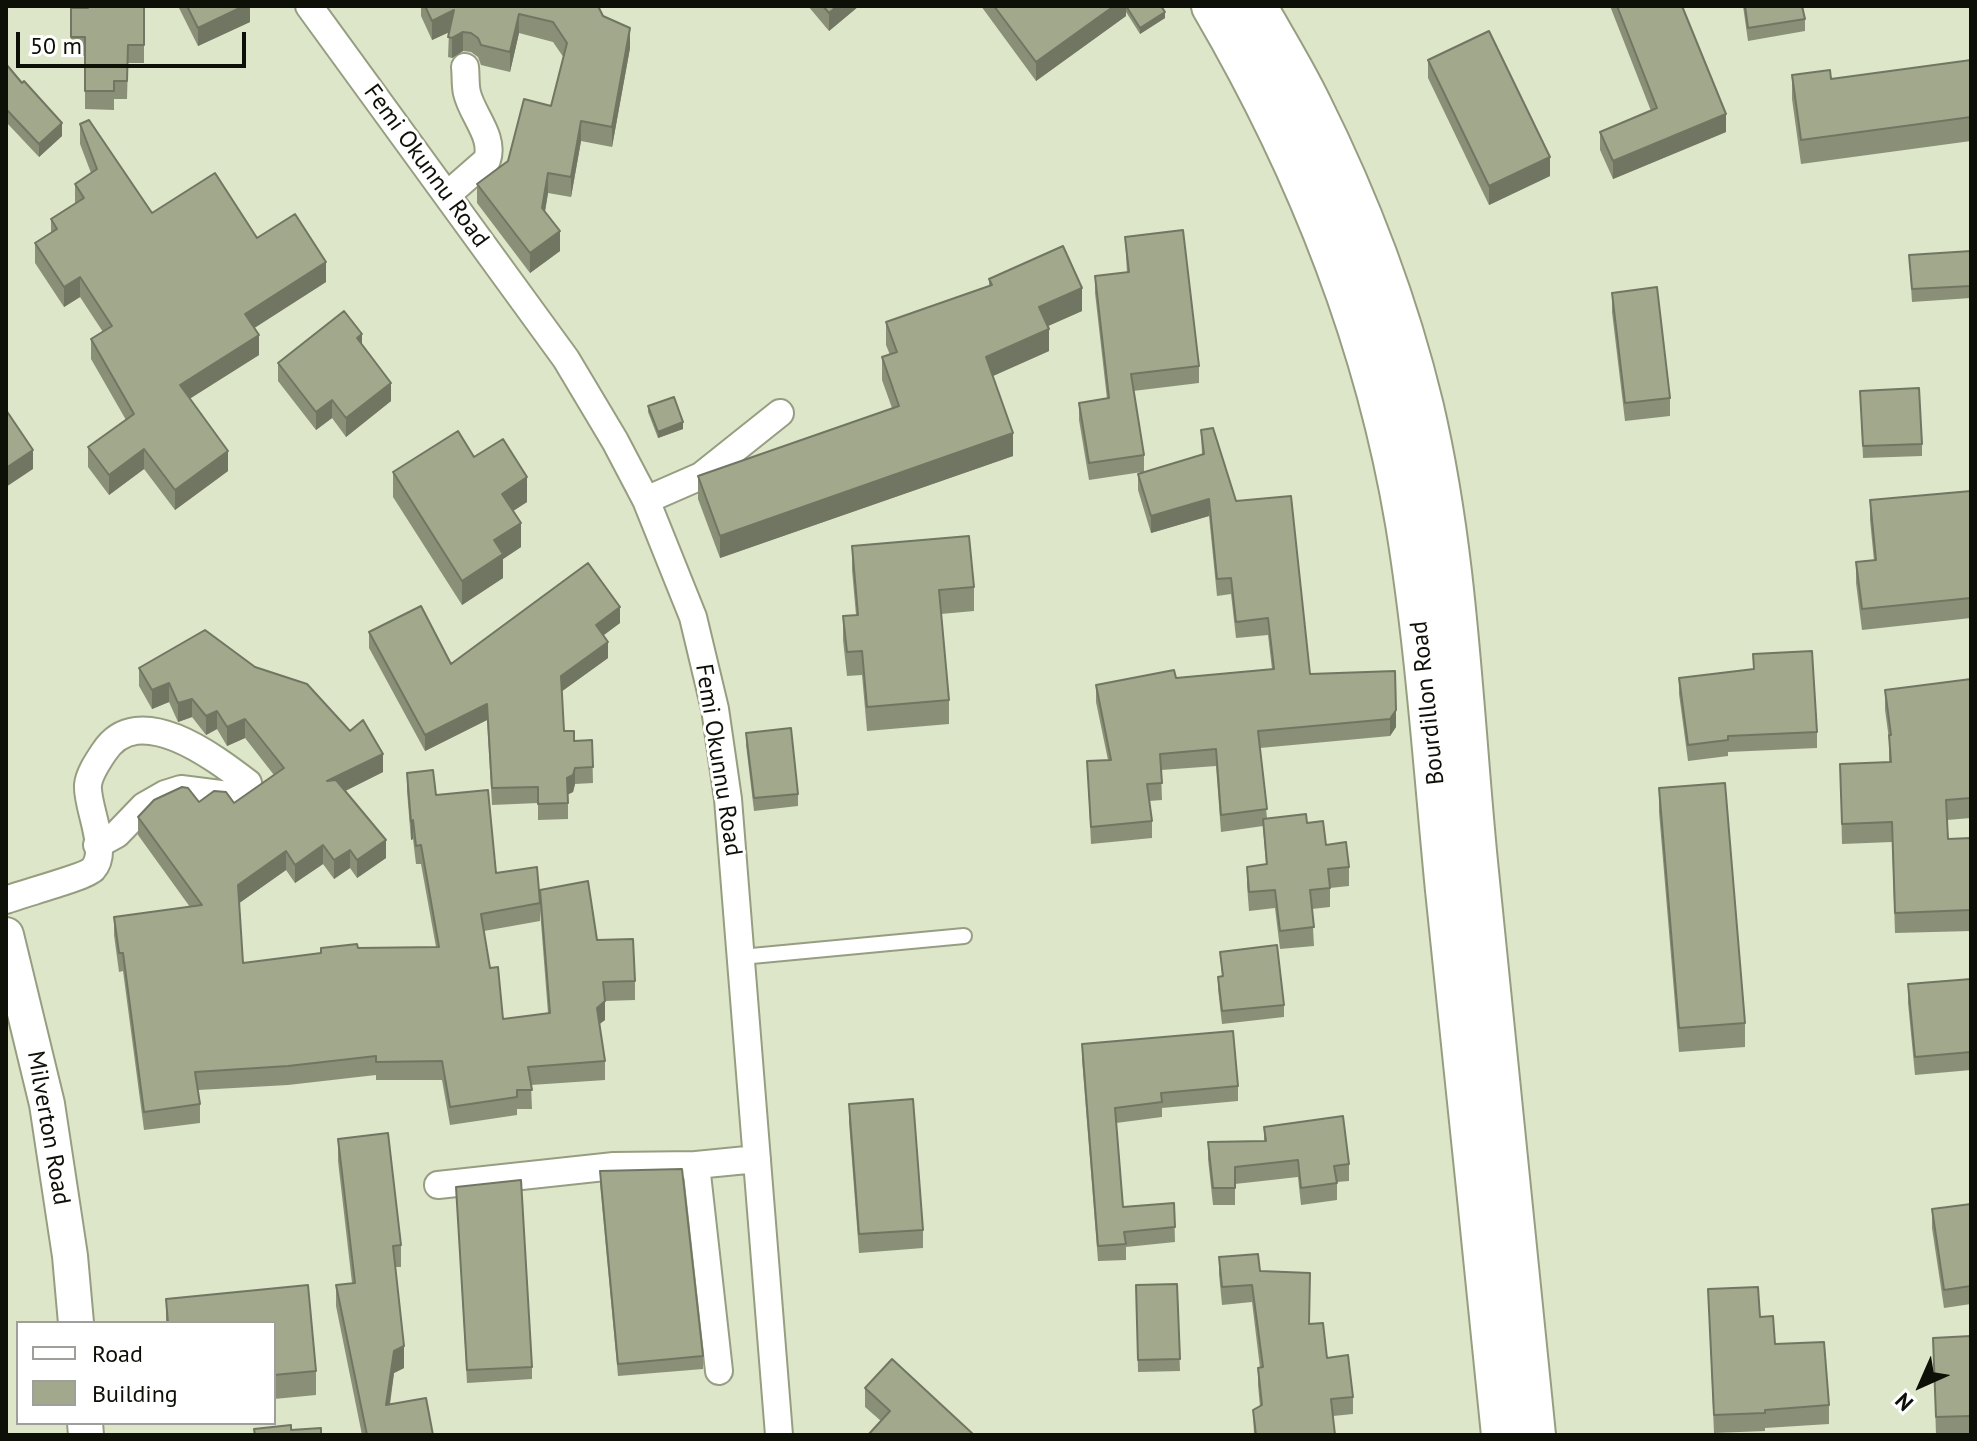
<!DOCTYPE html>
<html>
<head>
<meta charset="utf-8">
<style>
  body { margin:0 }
  #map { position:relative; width:1977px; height:1441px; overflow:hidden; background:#dde6c8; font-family:"PT Sans",sans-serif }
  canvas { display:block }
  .frame { position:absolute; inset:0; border:8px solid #0d1006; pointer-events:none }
  .legend { position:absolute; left:16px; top:1321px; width:260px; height:104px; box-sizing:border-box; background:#fff; border:2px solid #9e9f9b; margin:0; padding:10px 14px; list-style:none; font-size:24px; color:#0d1006 }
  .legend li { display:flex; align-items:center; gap:16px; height:40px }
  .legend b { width:40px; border:2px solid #9e9f9b }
  .north { position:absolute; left:1881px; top:1345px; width:80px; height:80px; -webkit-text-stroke:6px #fff; paint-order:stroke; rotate:225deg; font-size:22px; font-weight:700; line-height:32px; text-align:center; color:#0d1006 }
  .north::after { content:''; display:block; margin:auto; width:28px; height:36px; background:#0d1006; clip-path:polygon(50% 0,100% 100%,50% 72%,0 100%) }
  .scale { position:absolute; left:16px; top:32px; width:230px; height:36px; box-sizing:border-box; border:4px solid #0d1006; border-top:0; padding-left:10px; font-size:24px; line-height:28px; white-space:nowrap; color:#0d1006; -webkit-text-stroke:6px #fff; paint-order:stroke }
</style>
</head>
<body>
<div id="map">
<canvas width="1977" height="1441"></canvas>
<div class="frame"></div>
<ul class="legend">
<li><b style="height:10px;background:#fff"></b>Road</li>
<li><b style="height:22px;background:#a1a88c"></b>Building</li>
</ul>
<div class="north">N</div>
<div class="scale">50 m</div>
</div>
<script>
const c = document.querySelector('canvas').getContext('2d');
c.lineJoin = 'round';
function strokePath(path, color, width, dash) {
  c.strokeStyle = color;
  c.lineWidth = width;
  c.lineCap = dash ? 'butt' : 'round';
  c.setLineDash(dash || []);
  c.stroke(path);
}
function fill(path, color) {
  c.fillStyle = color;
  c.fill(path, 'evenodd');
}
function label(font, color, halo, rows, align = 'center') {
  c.font = font + ' "PT Sans",sans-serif';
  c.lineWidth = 6;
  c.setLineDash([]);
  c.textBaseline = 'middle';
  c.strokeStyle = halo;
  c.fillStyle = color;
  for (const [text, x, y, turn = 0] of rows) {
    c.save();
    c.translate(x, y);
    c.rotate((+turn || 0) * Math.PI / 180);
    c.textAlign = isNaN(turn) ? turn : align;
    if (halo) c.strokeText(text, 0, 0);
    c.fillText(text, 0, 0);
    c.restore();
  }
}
const service = new Path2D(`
  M741,957L964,936`);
const minor = new Path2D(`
  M309,6L566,359L615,441L646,500L693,617L715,709L728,799L779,1435
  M447,195L487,160C495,137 472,115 467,93C465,85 466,75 465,67
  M646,500L701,476L780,413
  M6,900C21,894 86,877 93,869C110,851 86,806 88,785C89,774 98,761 104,752C138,699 214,757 248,783L249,788L246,792L228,795L181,789L165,794L144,806L117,834L97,845
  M696,1165L719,1371
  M438,1185L614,1166L696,1165L757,1159`);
const tertiary = new Path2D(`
  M6,935L47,1104L70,1256L76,1323
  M85,1423L86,1435`);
const primary = new Path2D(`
  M1213,6C1306,165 1376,340 1407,523C1427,644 1435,768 1447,890C1466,1072 1485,1253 1503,1435
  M1255,6C1273,38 1293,70 1309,103C1357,199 1397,303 1422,407C1457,557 1461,710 1476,862C1496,1053 1515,1244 1534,1435`);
const wall = new Path2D(`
  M144,6V63H128L127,99H114V110L85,109V56L71,55V8Z
  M178,6H250V22L198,46Z
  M421,6H598L603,16L630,48L612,147L581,141L571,197L548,193L545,212L560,251L530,273L477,203V184L508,161L551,106L564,58L553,42L519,33L510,72L481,65L478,57L471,52L463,51L452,58L448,57L449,32L432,40L421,16Z
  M808,6H859L829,31Z
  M981,6H1161L1165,18L1140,34L1126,12V16L1036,81Z
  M1610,6H1682L1726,132L1613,179L1600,150V132L1651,111Z
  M1743,6H1802L1805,19V31L1748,41Z
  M1428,60L1550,176L1489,205L1428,78Z
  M1971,60V141L1801,164L1792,99V75L1831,79Z
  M6,64L62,136L39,157L6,122Z
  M80,124L152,213L257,238L326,282L254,328L259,355L190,398L228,471L175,510L144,469L109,495L88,467V447L126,420L91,359V339L103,332L80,297L64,307L35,263V243L51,233V219L75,204V184L91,173L80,144Z
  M1125,237L1199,366V383L1133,391L1144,455V472L1202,455L1201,430L1236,501L1310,674L1395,671L1396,727L1390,736L1260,748L1267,818L1307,823L1326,845L1349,867V886L1330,888V907L1312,909L1314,946L1280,949L1275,908L1249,911L1247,885V867L1266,865L1263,826L1221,832L1216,766L1161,770L1162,800L1149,801L1152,821V838L1091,844L1087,761L1108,760L1096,702V685L1272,669L1268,635L1236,638L1231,594L1217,596L1209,516L1151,533L1138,490V474L1142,472L1089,480L1079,420V403L1107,399L1095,293V276L1127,273Z
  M1971,251V298L1912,302L1909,255Z
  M989,279L1082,311L1048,326L1049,351L993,376L1013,456L720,558L698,499V476L892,408L882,380V357L890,355L886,345V322L989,286Z
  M1612,293L1670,398V416L1625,421L1612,312Z
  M278,363L391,401L346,437L332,418L316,430L278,381Z
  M1860,391L1922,444V456L1863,458Z
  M648,406L683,429L658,438L648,412Z
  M474,457L527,502L513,511L521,547L503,559V578L462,605L393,497V472Z
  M1971,491V618L1862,630L1856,583V562L1874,561L1870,520V500Z
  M852,546L974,587V611L941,614L949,700V724L867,731L862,675L847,676L843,640V616L856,615L852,570Z
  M620,623L603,635L608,658L562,691L564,731L574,741L592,740L593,783L575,784L573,792L568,794V819L538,820V803L492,805L487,720L425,751L369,648V632L451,664Z
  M1753,654L1817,732V748L1728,752V756L1688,761L1679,694V678L1753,669Z
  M139,668L383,772L345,791L386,858L357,878L350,868L334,879L323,864L295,883L286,870L239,903L243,963L358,948L436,947L421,864H416L413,839L411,840L407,791V773L436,795L496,873L597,940L635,981V1000L605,1001V1020L599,1024L605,1061V1080L531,1085L532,1109H517V1115L450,1125L442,1080H376V1075L288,1085L198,1090L200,1104V1123L144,1130L123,971L119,972L114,935V917L190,907L138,835V817L199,802L234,803L274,775L245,738L227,746L217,729L206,735L192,717L178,722L169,702L152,709L139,686ZM540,910L548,1013L503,1019L490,968L484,931L540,921Z
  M1971,679V818L1947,820L1948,839L1971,838V931L1895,933L1892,842L1842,844L1840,764L1889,762V739L1885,710V690Z
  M746,733L798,794V806L754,811L746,745Z
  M1659,788L1745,1023V1047L1679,1052L1659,812Z
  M1220,952L1284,1005V1017L1222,1024L1218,989V977L1222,976Z
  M1971,979V1070L1915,1075L1908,1003V984Z
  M1082,1044L1238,1086V1101L1162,1108V1117L1116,1123L1123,1207L1174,1203L1175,1242L1126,1247V1260L1098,1261L1082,1059Z
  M849,1104L923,1230V1248L859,1253L849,1122Z
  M1264,1127L1349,1164V1181L1337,1182V1200L1301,1205L1298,1177L1235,1184V1205H1213L1208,1159V1142L1264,1141Z
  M338,1139L401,1245V1267H395L404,1368L394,1373L390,1405L433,1435H362L336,1306V1285L352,1283L338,1161Z
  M600,1171L703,1356V1369L618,1376L600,1184Z
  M456,1187L532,1367V1379L467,1383Z
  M1971,1204V1304L1944,1308L1932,1228V1209Z
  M1219,1257L1260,1271L1309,1324L1327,1358L1353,1397V1414L1333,1416L1335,1435H1254L1253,1410L1260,1407L1258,1385V1368H1260L1252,1302L1222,1305L1219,1274Z
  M1177,1284L1180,1371L1138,1372L1136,1285Z
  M308,1285L316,1371V1395L274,1399V1323H166V1299Z
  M1708,1289L1775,1344L1829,1405V1424L1765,1428V1431L1714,1433Z
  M1971,1336V1435H1936L1933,1338Z
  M865,1388L974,1435L881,1421L865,1407Z`);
const shadedWall = new Path2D(`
  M244,6H250V22L198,46V28Z
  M837,6H859L829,31V13Z
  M1114,6H1126V16L1036,81V62Z
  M454,10V30L432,40V21Z
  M1165,12V18L1140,34V28Z
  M519,14V33L510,72V52Z
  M630,28V48L612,147V127Z
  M463,32V51L452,58V38Z
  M1726,114V132L1613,179V161Z
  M581,121V141L571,197V177Z
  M62,123V136L39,157V144Z
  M1550,157V176L1489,205V186Z
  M548,173V193L542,228V208Z
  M560,231V251L530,273V253Z
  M326,262V282L245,334V314Z
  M80,277V297L64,307V287Z
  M1082,288V311L1039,330V307Z
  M1049,329V351L986,379V357Z
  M362,334V352L357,338Z
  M259,335V355L180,405V385Z
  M391,383V401L346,437V418Z
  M332,400V418L316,430V412Z
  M683,422V429L658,438V432Z
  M1013,433V456L720,558V536Z
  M144,449V469L109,495V475Z
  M33,450V469L6,487V468Z
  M228,451V471L175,510V490Z
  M527,477V502L502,518V494Z
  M1209,499V516L1151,533V516Z
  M521,523V547L503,559V578L462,605V581L494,540Z
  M620,607V623L596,641V625Z
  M608,642V658L561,692V676Z
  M169,683V702L152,709V690Z
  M192,699V717L178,722V703Z
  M487,704V720L425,751V735Z
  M1396,710V727L1390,736V719Z
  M217,711V729L206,735V716Z
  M245,719V738L227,746V727Z
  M383,754V772L327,800V781Z
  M575,768V784L573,792L567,795V778Z
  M413,820V839L411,840V822Z
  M386,840V858L357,878V860Z
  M323,845V864L295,883V865Z
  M350,850V868L334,879V860Z
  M286,851V870L238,904V885Z
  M605,1001V1020L597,1026V1008Z
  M404,1346V1368L394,1373L386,1427V1405L394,1351Z`);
const building = new Path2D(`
  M88,6H144V45H128L127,81H114V91H85V37H71V8H88Z
  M187,6H244L198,28Z
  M425,6H598L603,16L630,28L612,127L581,121L571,177L548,173L542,208L560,231L530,253L477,184L508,161L524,99L551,106L567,43L553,22L519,14L510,52L481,45L478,38L471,33L463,32L452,38L448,37L454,10L432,21Z
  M823,6H837L829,13Z
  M994,6H1114L1036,62Z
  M1126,6H1161L1165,12L1140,28Z
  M1617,6H1682L1726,114L1613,161L1600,132L1657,108Z
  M1745,6H1802L1805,19L1748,28Z
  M1489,31L1550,157L1489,186L1428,60Z
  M1971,60V117L1801,140L1792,75L1830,70L1831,79Z
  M6,64L22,83L24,81L62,123L39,144L6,109Z
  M89,120L152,213L215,173L257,238L295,214L326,262L245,314L259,335L180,385L228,451L175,490L144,449L109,475L88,447L134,414L91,339L112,326L80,277L64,287L35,243L57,229L51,219L84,198L75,184L97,169L80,124Z
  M1183,230L1199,366L1131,374L1144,455L1089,463L1079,403L1109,398L1095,276L1129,272L1125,237Z
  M1063,246L1082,288L1039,307L1049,329L986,357L1013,433L720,536L698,476L899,406L882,357L897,352L886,322L992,285L989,279Z
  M1971,251V286L1912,289L1909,255Z
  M1657,287L1670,398L1625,403L1612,293Z
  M344,311L362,334L357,338L391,383L346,418L332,400L316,412L278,363Z
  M1919,388L1922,444L1863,446L1860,391Z
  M674,397L683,422L658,432L648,406Z
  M6,410L33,450L6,468Z
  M1213,428L1236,501L1291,496L1310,674L1395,671L1396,710L1390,719L1258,731L1267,809L1221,815L1216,749L1160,754L1162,783L1147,784L1152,821L1091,827L1087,761L1111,760L1096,685L1174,670L1176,678L1274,669L1268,618L1236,622L1231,578L1217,579L1209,499L1151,516L1138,474L1204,454L1201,430Z
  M458,431L474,457L503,439L527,477L502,494L521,523L494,540L503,554L462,581L393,472Z
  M1971,491V598L1862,609L1856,562L1876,560L1870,500Z
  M969,536L974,587L939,590L949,700L867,707L862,651L847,652L843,616L858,615L852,546Z
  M588,563L620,607L596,625L608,642L561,676L564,731H574V741L592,740L593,767L575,768L573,775L567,778L568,803L538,804V787L492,788L487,704L425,735L369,632L421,606L451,664Z
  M205,630L255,667L307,684L350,731L363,720L383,754L327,781L336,780L386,840L357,860L350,850L334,860L323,845L295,865L286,851L238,885L243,963L321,953V948L357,944L358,948L439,947L421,845L416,846L413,820L411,822L407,773L433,770L436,795L488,790L496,873L537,867L540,903L481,914L490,968L498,967L503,1019L550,1013L540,890L588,881L597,940L633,939L635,981L603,982L605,1001L597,1008L605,1061L528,1067L532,1090H517V1097L450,1107L442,1061L376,1062V1056L288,1066L195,1072L200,1104L144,1112L123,953H119L114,917L202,905L138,817L154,800L182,787L188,788L199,802L214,791L226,792L234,803L284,768L245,719L227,727L217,711L206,716L192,699L178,703L169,683L152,690L139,668Z
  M1812,651L1817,732L1728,736V740L1688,745L1679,678L1754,669L1753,654Z
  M1971,679V798L1946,800L1948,839L1971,838V910L1895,913L1892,822L1842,824L1840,764L1891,762L1889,735H1891L1885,690Z
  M791,728L798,794L754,798L746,733Z
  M1725,783L1745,1023L1679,1028L1659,788Z
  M1306,814L1307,823L1323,821L1326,845L1346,842L1349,867L1328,869L1330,888L1310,890L1314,927L1280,931L1275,890L1249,892L1247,867L1267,864L1263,819Z
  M1277,945L1284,1005L1222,1011L1218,977L1223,976L1220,952Z
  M1971,979V1052L1915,1057L1908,984Z
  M1233,1031L1238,1086L1161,1093L1162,1102L1115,1108L1123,1207L1174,1203L1175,1227L1124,1232L1126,1244L1098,1246L1082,1044Z
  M913,1099L923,1230L859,1234L849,1104Z
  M1343,1116L1349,1164L1334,1166L1337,1183L1301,1188L1298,1160L1235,1167V1188H1213L1208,1142L1266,1141L1264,1127Z
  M388,1133L401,1245L393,1246L404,1346L394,1351L386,1405L426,1398L433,1435H367L336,1285L355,1283L338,1139Z
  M682,1169L703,1356L618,1364L600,1171Z
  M521,1180L532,1367L467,1370L456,1187Z
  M1971,1204V1286L1944,1290L1932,1209Z
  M1258,1254L1260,1271L1310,1273L1309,1324L1323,1323L1327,1358L1348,1355L1353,1397L1331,1399L1335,1435H1256L1253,1410L1262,1405L1258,1368L1263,1367L1252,1285L1222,1287L1219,1257Z
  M1177,1284L1180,1359L1138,1360L1136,1285Z
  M308,1285L316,1371L274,1375V1323H168L166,1299Z
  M1758,1287L1760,1317L1773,1316L1775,1344L1824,1342L1829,1405L1765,1410V1413L1714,1415L1708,1289Z
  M1971,1336V1425L1970,1416L1936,1417L1933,1338Z
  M892,1359L974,1435H868L890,1411L865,1388Z
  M291,1425V1430L321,1428V1435H255L254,1429Z`);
const streetNames = [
  ["Femi Okunnu Road",426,166,54],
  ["Bourdillon Road",1428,703,-96],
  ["Femi Okunnu Road",718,760,81],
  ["Milverton Road",48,1128,80]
];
strokePath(service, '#969e81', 18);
strokePath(minor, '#969e81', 30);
strokePath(tertiary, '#969e81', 38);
strokePath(primary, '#969e81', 46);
strokePath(service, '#fff', 14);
strokePath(minor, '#fff', 26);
strokePath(tertiary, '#fff', 34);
strokePath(primary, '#fff', 42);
fill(wall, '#8a9078');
fill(shadedWall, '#717662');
fill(building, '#a1a88c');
strokePath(building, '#717662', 2);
label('24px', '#0d1006', '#fff', streetNames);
</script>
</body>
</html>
